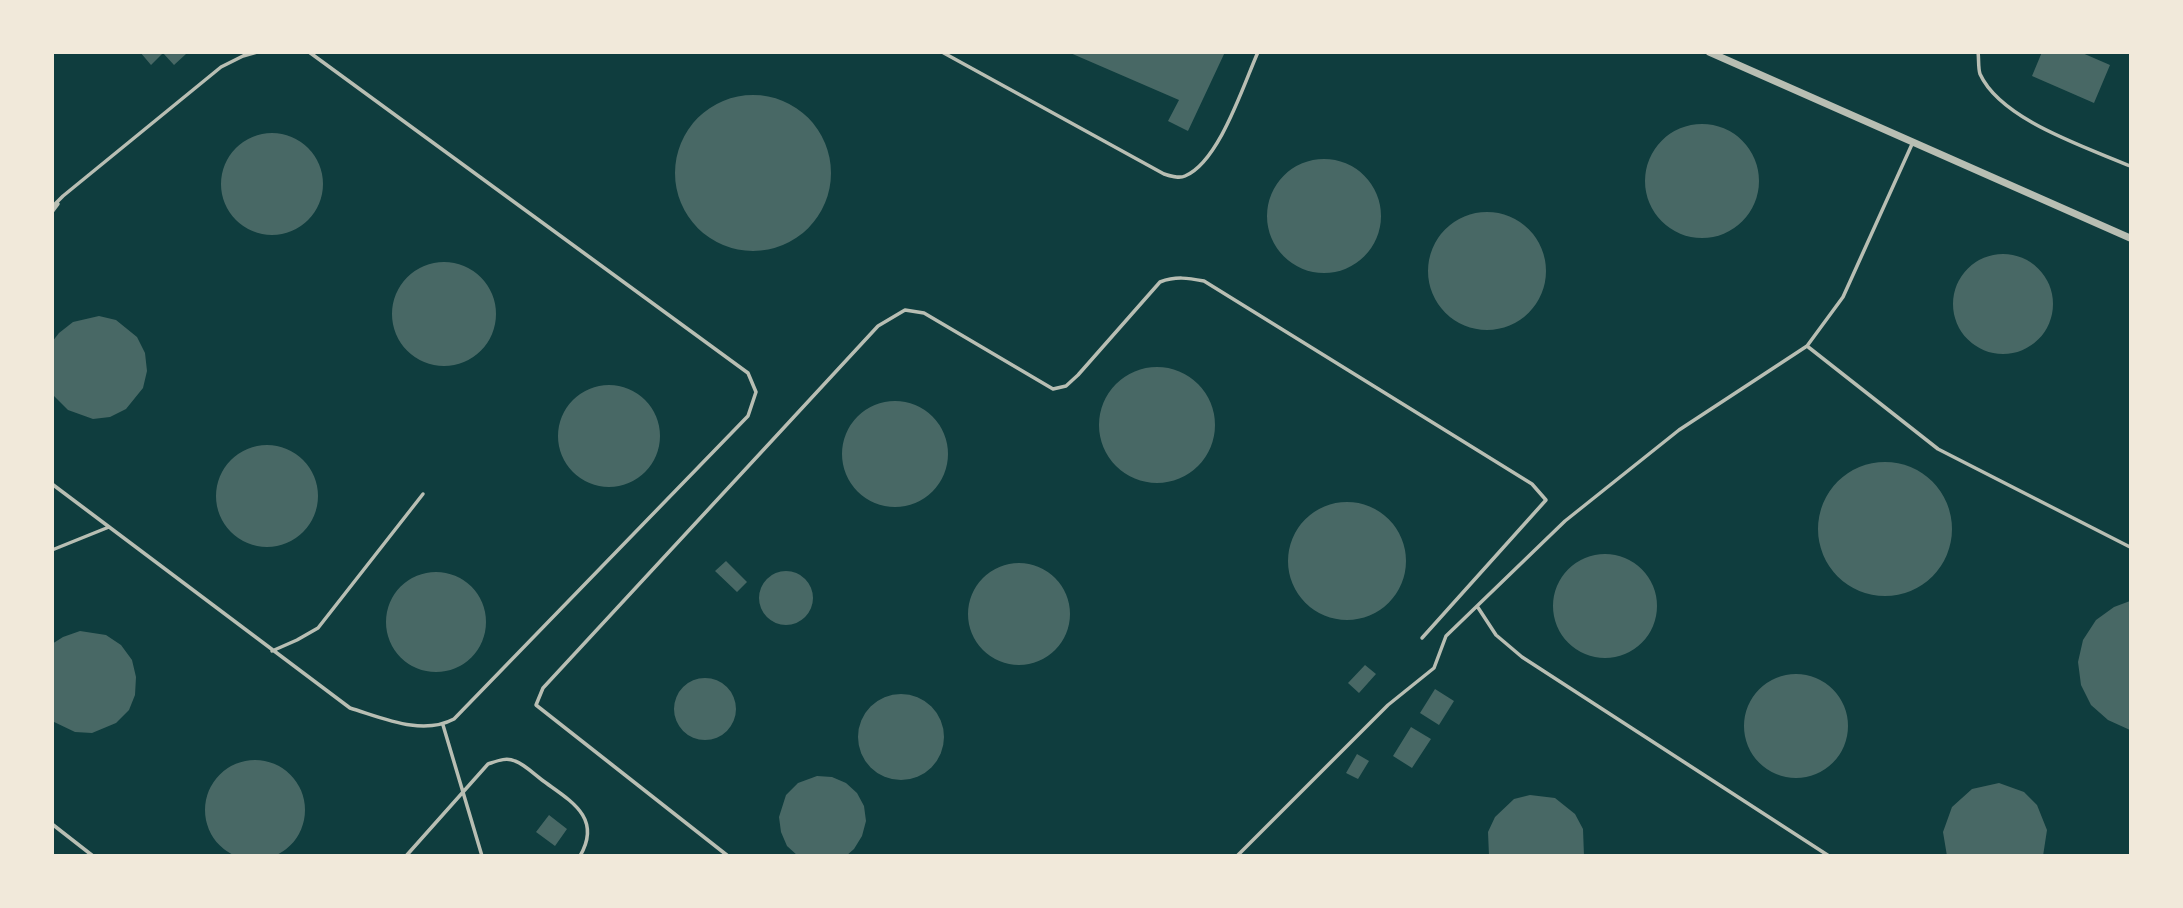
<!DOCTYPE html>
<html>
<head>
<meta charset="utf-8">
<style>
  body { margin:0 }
  #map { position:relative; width:2183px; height:908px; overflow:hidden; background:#0f3d3e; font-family:Signika,sans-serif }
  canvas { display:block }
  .frame { position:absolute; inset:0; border:54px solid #f1e9da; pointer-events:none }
</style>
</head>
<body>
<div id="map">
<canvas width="2183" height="908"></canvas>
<div class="frame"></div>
</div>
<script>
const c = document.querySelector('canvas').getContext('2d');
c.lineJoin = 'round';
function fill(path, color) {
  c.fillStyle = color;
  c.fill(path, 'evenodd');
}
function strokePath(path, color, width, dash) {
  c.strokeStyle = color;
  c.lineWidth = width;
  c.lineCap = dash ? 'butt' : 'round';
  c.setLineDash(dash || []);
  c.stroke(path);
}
const building = new Path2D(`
  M140,52H185L186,54L174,65L163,53L151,65Z
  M1068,52H1225L1188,131L1168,121L1179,100Z
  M2042,52H2080L2110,65L2094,103L2032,76Z
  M675 173a78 78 0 1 1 156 0a78 78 0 1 1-156 0Z
  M1645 181a57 57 0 1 1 114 0a57 57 0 1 1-114 0Z
  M221 184a51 51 0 1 1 102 0a51 51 0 1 1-102 0Z
  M1267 216a57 57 0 1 1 114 0a57 57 0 1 1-114 0Z
  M1428 271a59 59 0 1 1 118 0a59 59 0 1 1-118 0Z
  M1953 304a50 50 0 1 1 100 0a50 50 0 1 1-100 0Z
  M392 314a52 52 0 1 1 104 0a52 52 0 1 1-104 0Z
  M99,316L116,320L137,337L145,353L147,371L143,388L126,409L110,417L93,419L68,410L52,394V342L59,333L73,322Z
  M1099 425a58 58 0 1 1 116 0a58 58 0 1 1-116 0Z
  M558 436a51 51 0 1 1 102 0a51 51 0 1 1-102 0Z
  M842 454a53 53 0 1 1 106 0a53 53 0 1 1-106 0Z
  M216 496a51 51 0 1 1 102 0a51 51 0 1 1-102 0Z
  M1818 529a67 67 0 1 1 134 0a67 67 0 1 1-134 0Z
  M1288 561a59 59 0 1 1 118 0a59 59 0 1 1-118 0Z
  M1553 606a52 52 0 1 1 104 0a52 52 0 1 1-104 0Z
  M726,561L747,582L737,592L715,571Z
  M968 614a51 51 0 1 1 102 0a51 51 0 1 1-102 0Z
  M759 598a27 27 0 1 1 54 0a27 27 0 1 1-54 0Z
  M386 622a50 50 0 1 1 100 0a50 50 0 1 1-100 0Z
  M2130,601V730L2108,720L2091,705L2081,685L2078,662L2083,640L2096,620L2114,607Z
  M80,631L106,635L121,645L132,660L136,677L135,695L129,710L116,723L92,733L75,732L52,721V644L63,637Z
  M1365,665L1376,674L1359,693L1348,683Z
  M1744 726a52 52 0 1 1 104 0a52 52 0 1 1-104 0Z
  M674 709a31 31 0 1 1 62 0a31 31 0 1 1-62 0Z
  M1435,689L1454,701L1439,725L1420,713Z
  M858 737a43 43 0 1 1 86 0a43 43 0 1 1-86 0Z
  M1411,727L1431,739L1412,768L1393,756Z
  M1357,754L1369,761L1358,779L1346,773Z
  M205 810a50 50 0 1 1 100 0a50 50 0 1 1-100 0Z
  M817,776L832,777L846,783L857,793L864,806L866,821L862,836L854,849L846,856H798L787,846L781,832L779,817L786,795L798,783Z
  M1999,783L2024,792L2037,805L2047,830L2043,856H1947L1943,832L1952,807L1972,789Z
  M1530,795L1555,798L1575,814L1583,829L1584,856H1489L1488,832L1495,817L1514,799Z
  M549,815L567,829L555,846L536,832Z`);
const service = new Path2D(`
  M942,52L1164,174C1171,176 1179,179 1185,176C1219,162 1243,86 1258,52
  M1978,52C1979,59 1978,68 1980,74C2001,120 2086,147 2130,166
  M52,207L63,196L221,67L243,56L257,52
  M52,212L58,204
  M1807,346L1938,449L2130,547
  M52,484L350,708C383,718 422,736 454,719L748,416L756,392L748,373L309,52
  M52,550L109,527
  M1477,606L1496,635L1522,657L1829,856
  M272,651L297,640L318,628L423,494
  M443,725L482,856
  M52,824L93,856
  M406,856L488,764C497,761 506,757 515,761C524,764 534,774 542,780C569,800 603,817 580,856
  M728,856L536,705L543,688L878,326L905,310L924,313L1053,389L1066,386L1078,375L1160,282C1176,276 1188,278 1204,281L1532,484L1546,500L1422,638
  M1237,856L1388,705L1434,668L1446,636L1565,521L1679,430L1807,346L1843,297L1913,142`);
const minor = new Path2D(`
  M1709,52L2130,238`);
fill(building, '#486865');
strokePath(service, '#b8beb3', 3.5);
strokePath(minor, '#b8beb3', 7);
</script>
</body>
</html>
